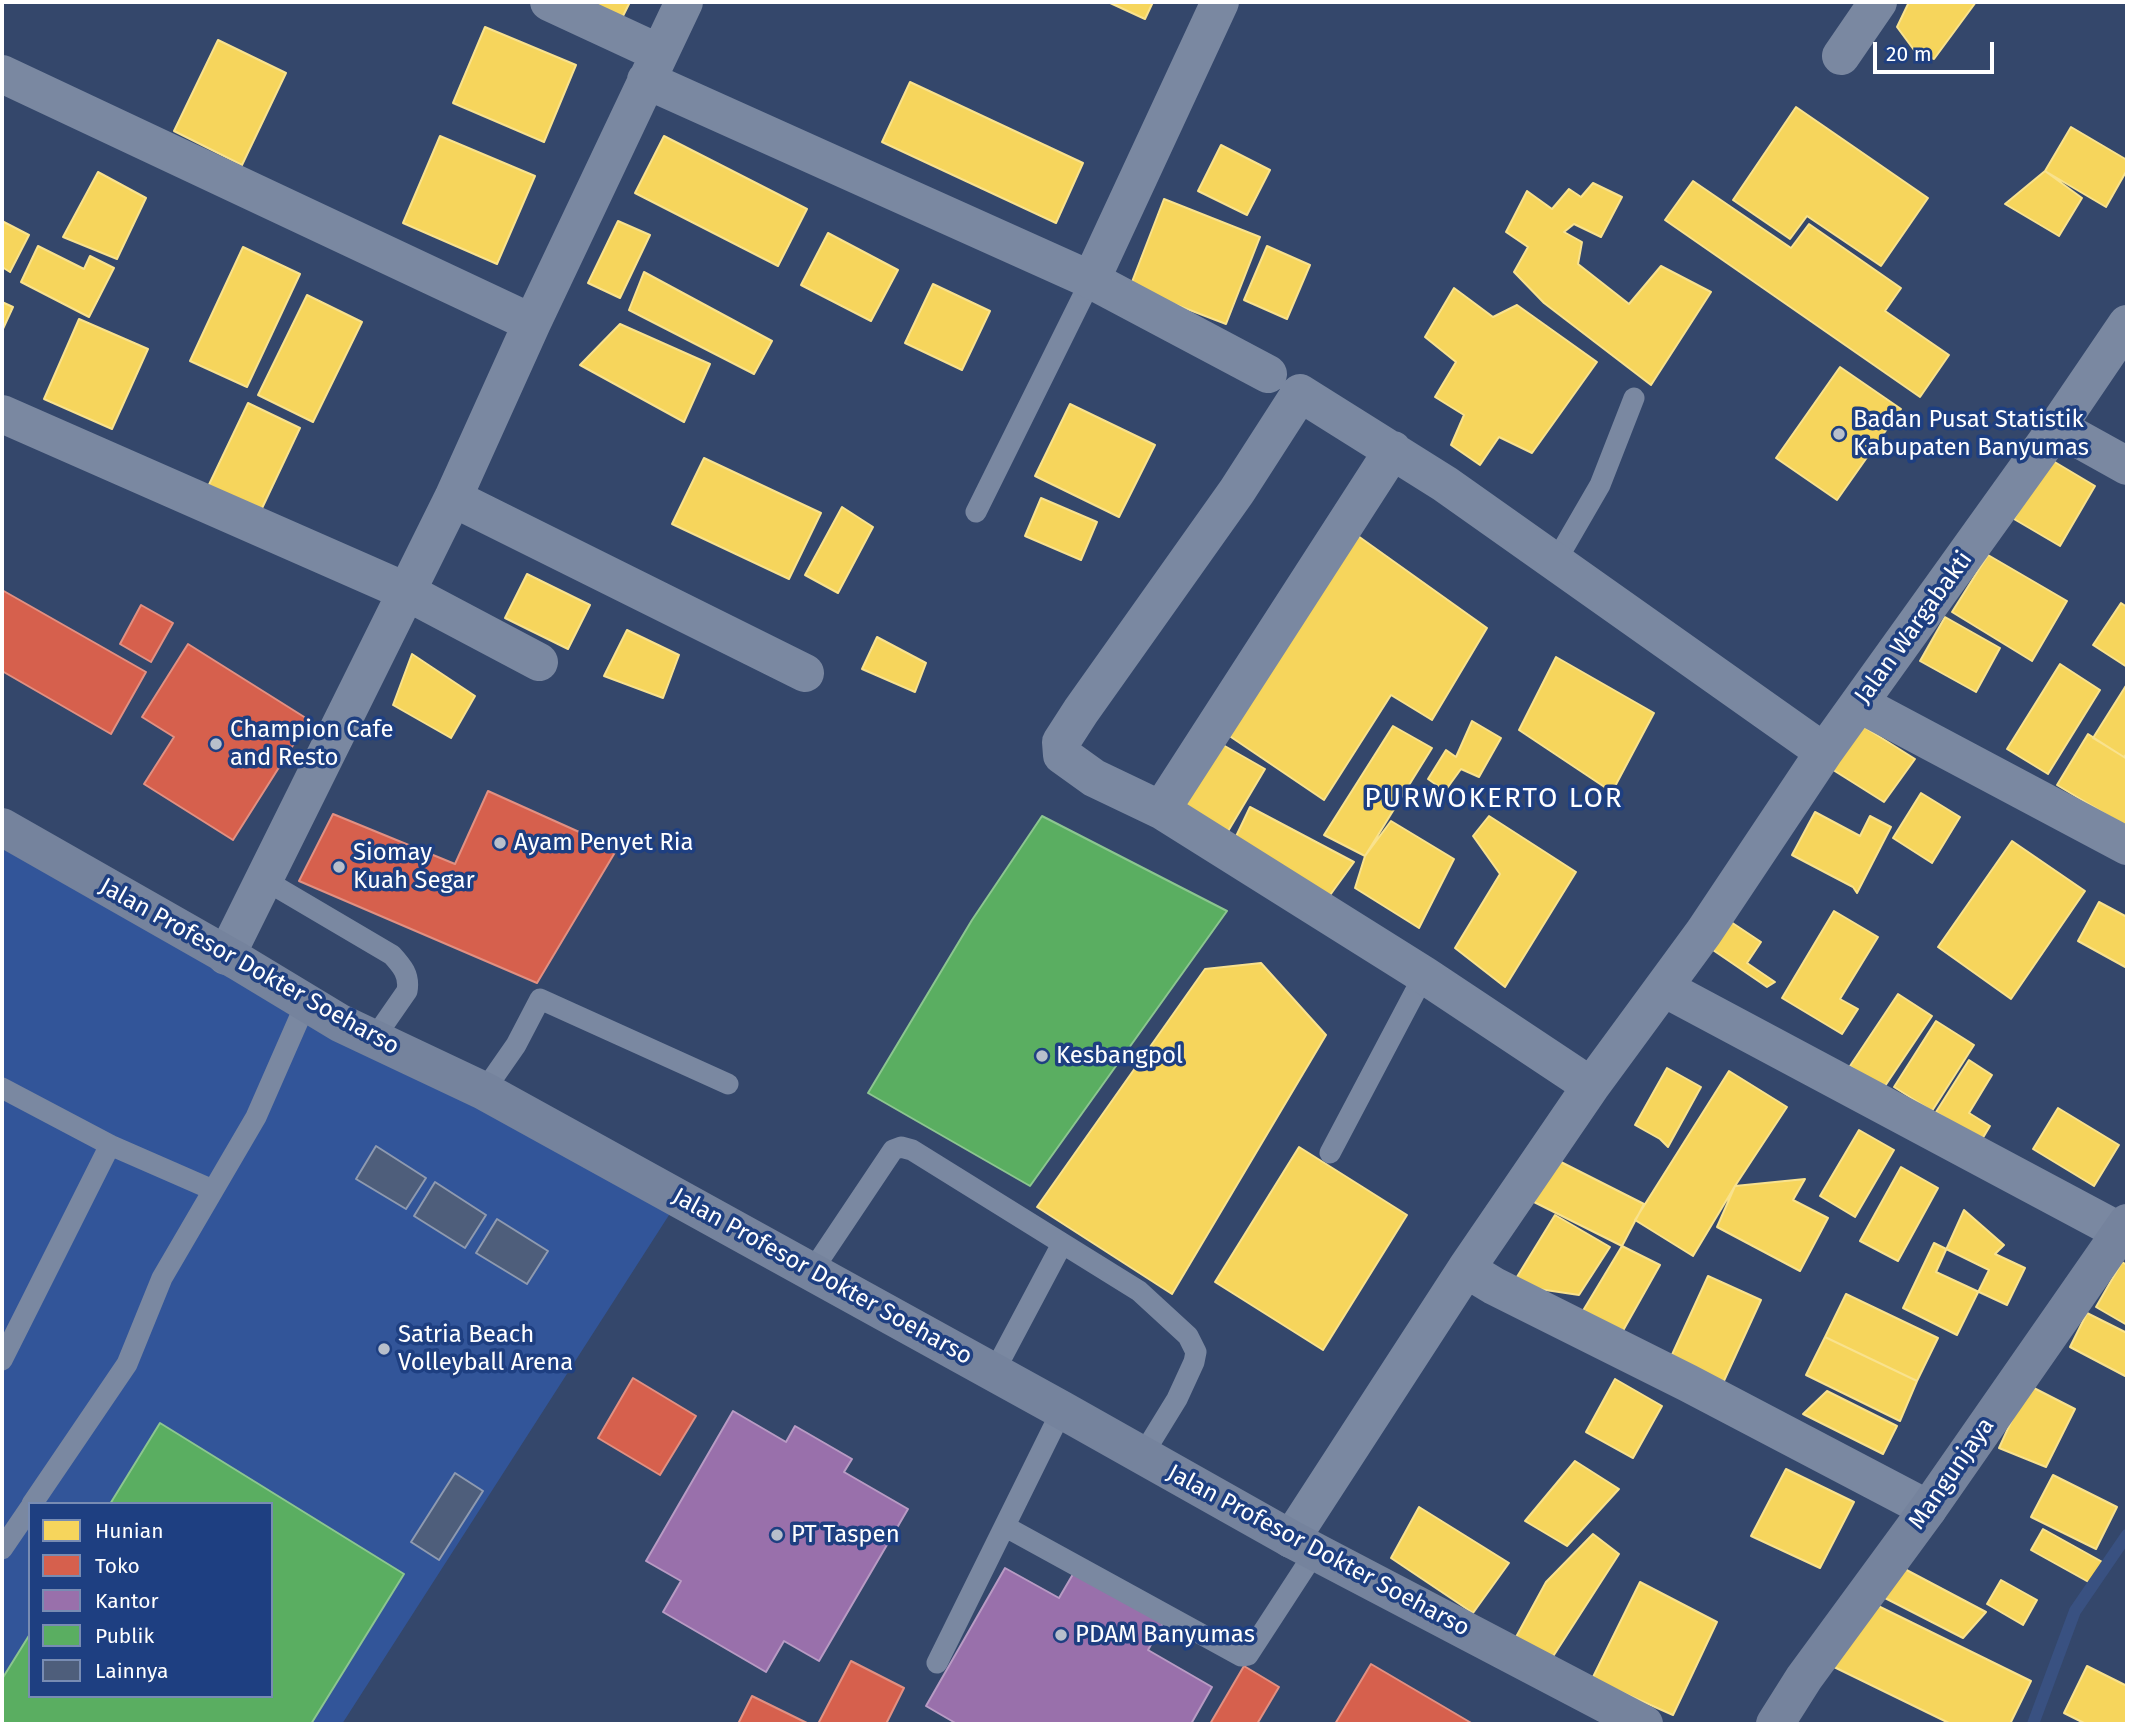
<!DOCTYPE html>
<html>
<head>
<meta charset="utf-8">
<style>
  body { margin:0 }
  #map { position:relative; width:2129px; height:1726px; overflow:hidden; background:#34476b; font-family:"Fira Sans",sans-serif }
  canvas { display:block }
  .frame { position:absolute; inset:0; border:4px solid #fff; pointer-events:none }
  .legend { position:absolute; left:28px; top:1502px; width:245px; height:196px; box-sizing:border-box; background:#1e3f81; border:2px solid #788cb3; margin:0; padding:9px 12px; list-style:none; font-size:21px; color:#fff }
  .legend li { display:flex; align-items:center; gap:14px; height:35px }
  .legend b { width:35px; border:2px solid #788cb3 }
  .scale { position:absolute; left:1873px; top:42px; width:121px; height:32px; box-sizing:border-box; border:4px solid #fff; border-top:0; padding-left:9px; font-size:21px; line-height:24px; white-space:nowrap; color:#fff; -webkit-text-stroke:5px #1e3f81; paint-order:stroke }
</style>
</head>
<body>
<div id="map">
<canvas width="2129" height="1726"></canvas>
<div class="frame"></div>
<ul class="legend">
<li><b style="height:19px;background:#f6d55c"></b>Hunian</li>
<li><b style="height:19px;background:#d6604d"></b>Toko</li>
<li><b style="height:19px;background:#9970ab"></b>Kantor</li>
<li><b style="height:19px;background:#5aae61"></b>Publik</li>
<li><b style="height:19px;background:#4e5e7b"></b>Lainnya</li>
</ul>
<div class="scale">20 m</div>
</div>
<script>
const c = document.querySelector('canvas').getContext('2d');
c.lineJoin = 'round';
function fill(path, color) {
  c.fillStyle = color;
  c.fill(path, 'evenodd');
}
function strokePath(path, color, width, dash) {
  c.strokeStyle = color;
  c.lineWidth = width;
  c.lineCap = dash ? 'butt' : 'round';
  c.setLineDash(dash || []);
  c.stroke(path);
}
function label(font, color, halo, rows, align = 'center') {
  c.font = font + ' "Fira Sans",sans-serif';
  c.lineWidth = 7;
  c.setLineDash([]);
  c.textBaseline = 'middle';
  c.strokeStyle = halo;
  c.fillStyle = color;
  for (const [text, x, y, turn = 0] of rows) {
    c.save();
    c.translate(x, y);
    c.rotate((+turn || 0) * Math.PI / 180);
    c.textAlign = isNaN(turn) ? turn : align;
    if (halo) c.strokeText(text, 0, 0);
    c.fillText(text, 0, 0);
    c.restore();
  }
}
const green = new Path2D(`
  M2,836L678,1201L342,1724H2ZM30,1504H271V1696H30Z`);
const homes = new Path2D(`
  M581,2H630L621,20Z
  M1108,2H1153L1145,19Z
  M1909,2H1976L1934,59L1914,50L1897,27Z
  M485,27L576,65L544,142L453,103Z
  M218,40L286,73L242,165L174,131Z
  M910,82L1083,163L1056,223L882,142Z
  M1796,107L1928,198L1881,266L1807,216L1790,239L1733,200Z
  M2071,127L2127,160V170L2106,207L2045,171Z
  M440,136L535,176L497,264L403,223Z
  M664,136L807,209L778,266L635,193Z
  M1221,145L1270,170L1247,215L1198,191Z
  M2045,171L2082,198L2059,236L2005,204Z
  M98,172L146,198L117,259L63,237Z
  M1693,181L1791,248L1809,224L1901,288L1885,311L1949,355L1920,397L1665,220Z
  M1593,183L1622,197L1601,237L1574,224L1564,232L1582,242L1578,264L1629,304L1661,266L1711,292L1651,385L1544,303L1514,272L1528,247L1506,232L1527,191L1552,209L1569,189L1581,197Z
  M1164,199L1260,237L1226,324L1130,287Z
  M2,221L29,235L10,272L2,267Z
  M618,221L650,235L620,298L588,283Z
  M828,233L898,270L871,321L801,285Z
  M38,246L84,269L90,256L114,268L89,317L21,282Z
  M1267,246L1310,265L1287,319L1244,300Z
  M243,247L300,274L247,387L190,361Z
  M644,272L772,341L754,374L629,310Z
  M933,284L990,311L962,370L905,343Z
  M1454,288L1493,317L1517,305L1597,362L1532,453L1499,437L1480,465L1451,445L1464,415L1435,397L1456,362L1425,337Z
  M307,295L362,322L313,422L258,395Z
  M2,302L13,307L2,331Z
  M79,319L148,349L112,429L44,399Z
  M620,324L710,364L684,422L580,365Z
  M1840,367L1901,409L1837,500L1776,458Z
  M248,403L300,428L256,521L204,495Z
  M1070,404L1155,445L1119,517L1035,476Z
  M704,458L821,513L789,579L672,524Z
  M2048,458L2095,486L2060,546L2014,519Z
  M1041,498L1097,522L1081,560L1025,536Z
  M842,507L873,527L838,593L805,575Z
  M1358,536L1487,628L1432,720L1391,695L1324,800L1228,735Z
  M1988,555L2067,601L2032,661L1952,612Z
  M527,574L590,605L568,649L505,618Z
  M2121,603L2127,607V667L2093,645Z
  M1945,617L2000,648L1976,692L1920,661Z
  M627,630L679,655L663,698L604,676Z
  M877,637L926,663L915,692L862,669Z
  M412,654L475,696L451,738L393,705Z
  M1556,657L1654,713L1612,792L1519,730Z
  M2060,664L2100,690L2048,774L2007,749Z
  M2127,684V753L2124,757L2093,738Z
  M1472,721L1501,738L1479,777L1461,769L1445,791L1428,779L1446,750L1456,757Z
  M1861,725L1915,759L1884,802L1830,768Z
  M1393,726L1432,748L1365,856L1324,835Z
  M2088,734L2127,759V827L2057,785Z
  M1216,741L1265,769L1224,838L1179,817Z
  M1921,793L1960,817L1932,863L1893,838Z
  M1250,807L1354,862L1320,909L1230,849Z
  M1815,812L1860,836L1870,816L1891,827L1857,893L1853,887L1792,855Z
  M1489,816L1576,872L1505,987L1455,948L1500,874L1473,836Z
  M1391,821L1454,859L1419,928L1355,888L1365,856Z
  M2012,841L2085,891L2011,999L1938,947Z
  M2099,902L2127,917V968L2078,941Z
  M1834,911L1878,937L1840,999L1858,1009L1842,1034L1782,998Z
  M1728,920L1761,942L1747,963L1775,982L1767,987L1710,948Z
  M1261,963L1326,1035L1172,1294L1037,1207L1205,969Z
  M1898,994L1932,1016L1883,1089L1850,1066Z
  M1936,1021L1974,1045L1932,1111L1894,1087Z
  M1969,1060L1992,1075L1969,1113L1990,1126L1981,1141L1936,1112Z
  M1667,1068L1701,1087L1668,1147L1660,1139L1635,1125Z
  M1729,1071L1787,1107L1735,1186L1693,1256L1635,1220Z
  M2058,1108L2119,1145L2094,1186L2033,1149Z
  M1859,1130L1894,1150L1855,1217L1820,1196Z
  M1299,1147L1407,1215L1323,1350L1215,1282Z
  M1555,1159L1644,1204L1622,1246L1534,1202Z
  M1901,1167L1938,1188L1898,1261L1860,1241Z
  M1805,1179L1793,1200L1828,1218L1800,1271L1717,1227L1735,1186Z
  M1964,1210L2004,1245L1995,1254L2025,1268L2007,1305L1936,1272Z
  M1555,1215L1610,1247L1579,1295L1512,1285Z
  M1934,1243L1989,1270L1957,1335L1903,1308Z
  M1622,1246L1660,1265L1620,1336L1581,1314Z
  M2122,1262L2127,1265V1325L2096,1307Z
  M1708,1276L1761,1300L1723,1383L1670,1359Z
  M1846,1294L1938,1338L1917,1381L1825,1337Z
  M2087,1313L2127,1333V1377L2070,1347Z
  M1825,1337L1917,1381L1900,1421L1806,1375Z
  M1615,1379L1662,1406L1633,1458L1586,1432Z
  M2028,1385L2075,1409L2046,1467L1999,1448Z
  M1827,1391L1897,1426L1883,1454L1803,1414Z
  M1575,1461L1619,1489L1567,1546L1525,1521Z
  M1786,1469L1854,1502L1820,1568L1751,1536Z
  M2053,1475L2117,1507L2096,1549L2031,1517Z
  M1419,1507L1509,1563L1473,1613L1391,1558Z
  M2043,1529L2106,1564L2094,1585L2031,1550Z
  M1593,1534L1619,1554L1552,1658L1516,1637L1546,1582Z
  M1899,1566L1986,1612L1963,1638L1883,1597Z
  M2001,1580L2037,1600L2023,1625L1987,1604Z
  M1640,1582L1717,1622L1673,1715L1592,1679Z
  M1866,1600L2031,1681L2010,1724H1951L1834,1667Z
  M2087,1666L2127,1686V1724H2086L2064,1713Z`);
const shops = new Path2D(`
  M2,590L146,672L111,734L2,671Z
  M141,605L173,623L151,662L120,644Z
  M188,644L309,720L233,840L144,784L174,737L142,717Z
  M488,791L617,849L537,983L299,881L333,814L455,864Z
  M633,1378L696,1416L660,1475L598,1438Z
  M851,1661L904,1688L886,1724H818Z
  M1371,1664L1473,1724H1335Z
  M1244,1666L1279,1687L1257,1724H1210Z
  M752,1696L809,1724H738Z`);
const offices = new Path2D(`
  M733,1411L786,1442L795,1426L852,1459L844,1472L908,1509L819,1661L784,1641L766,1672L663,1612L681,1581L646,1561Z
  M1005,1568L1059,1598L1076,1569L1165,1620L1148,1650L1212,1687L1191,1724H957L926,1706Z`);
const public = new Path2D(`
  M1042,816L1227,911L1030,1186L868,1093L972,920Z
  M160,1423L404,1574L311,1724H2V1679L30,1634V1696H271V1504H110Z`);
const stream = new Path2D(`
  M2033,1724L2075,1611L2127,1535`);
const building = new Path2D(`
  M376,1146L426,1178L406,1209L356,1179Z
  M435,1182L486,1215L465,1248L414,1216Z
  M497,1219L548,1251L527,1284L476,1253Z
  M455,1473L483,1491L439,1560L411,1542Z`);
const lane = new Path2D(`
  M976,512L1091,280
  M1556,561L1600,485L1634,398
  M263,879L392,955C402,966 410,975 407,991L373,1040
  M2,1088L110,1145L213,1190
  M484,1091L516,1045L540,999L728,1084
  M1330,1153L1424,975
  M812,1271L893,1150L901,1147L912,1150L1139,1291L1188,1336L1196,1352L1194,1362L1177,1399L1142,1456
  M2,1360L110,1145
  M994,1372L1062,1244
  M32,1504L127,1364L162,1278L256,1117L306,1003
  M1006,1527L1241,1656L1248,1655L1315,1552
  M2,1549L30,1508
  M937,1663L1062,1410`);
const street = new Path2D(`
  M549,2L659,53
  M1841,56L1878,2
  M2,74L532,323
  M646,80L1091,280L1268,374
  M1091,280L1220,2
  M2,414L405,591L539,662
  M2057,427L2127,466
  M453,498L805,673
  M1860,704L2127,846
  M1161,810L1393,450
  M226,956L453,498L532,323L684,2
  M1664,988L2121,1232
  M1591,1086L1424,975L1161,810L1094,778L1062,755L1061,742L1081,711L1237,491L1300,393L1445,484L1824,752
  M1466,1269L1494,1286L1688,1383L1928,1509
  M1291,1539L1466,1269L1591,1086L1704,932L1824,752L2057,427L2127,324`);
const secondary = new Path2D(`
  M2,827L239,962L340,1023L484,1091L1062,1410L1291,1539L1644,1724
  M1775,1724L1804,1678L1928,1509L2127,1223`);
const markers = [
  [1839,434,7,"#b8bfcb"],
  [216,744,7,"#b8bfcb"],
  [500,843,7,"#b8bfcb"],
  [339,867,7,"#b8bfcb"],
  [1042,1056,7,"#b8bfcb"],
  [384,1349,7,"#b8bfcb"],
  [777,1535,7,"#b8bfcb"],
  [1061,1635,7,"#b8bfcb"]
];
const poiNames = [
  ["Badan Pusat Statistik",1853,420],
  ["Kabupaten Banyumas",1853,448],
  ["Champion Cafe",230,730],
  ["and Resto",230,758],
  ["Ayam Penyet Ria",514,843],
  ["Siomay",353,853],
  ["Kuah Segar",353,881],
  ["Kesbangpol",1056,1056],
  ["Satria Beach",398,1335],
  ["Volleyball Arena",398,1363],
  ["PT Taspen",791,1535],
  ["PDAM Banyumas",1075,1635]
];
const streetNames = [
  ["Jalan Wargabakti",1914,628,-54],
  ["Jalan Profesor Dokter Soeharso",249,967,29],
  ["Jalan Profesor Dokter Soeharso",822,1277,29],
  ["Mangunjaya",1952,1474,-55],
  ["Jalan Profesor Dokter Soeharso",1318,1551,28]
];
const quarterNames = [
  ["PURWOKERTO LOR",1494,799]
];
fill(green, '#325599');
fill(homes, '#f6d55c');
strokePath(homes, '#f9e28d', 2);
fill(shops, '#d6604d');
strokePath(shops, '#e29082', 2);
fill(offices, '#9970ab');
strokePath(offices, '#b89bc4', 2);
fill(public, '#5aae61');
strokePath(public, '#8cc690', 2);
strokePath(stream, '#395181', 12);
fill(building, '#4e5e7b');
strokePath(building, '#8e9ab0', 2);
strokePath(lane, '#7a88a1', 21);
strokePath(street, '#7a88a1', 38);
strokePath(secondary, '#75839d', 38);
for (const [x, y, r, color] of markers) {
  const dot = new Path2D();
  dot.arc(x, y, r, 0, 2 * Math.PI);
  c.fillStyle = color;
  c.fill(dot);
  strokePath(dot, '#1e3f81', 2.5);
}
label('24px', '#fff', '#1e3f81', poiNames, 'left');
label('24px', '#fff', '#1e3f81', streetNames);
c.letterSpacing = '2px';
label('28px', '#fff', '#1e3f81', quarterNames);
c.letterSpacing = '0px';
</script>
</body>
</html>
